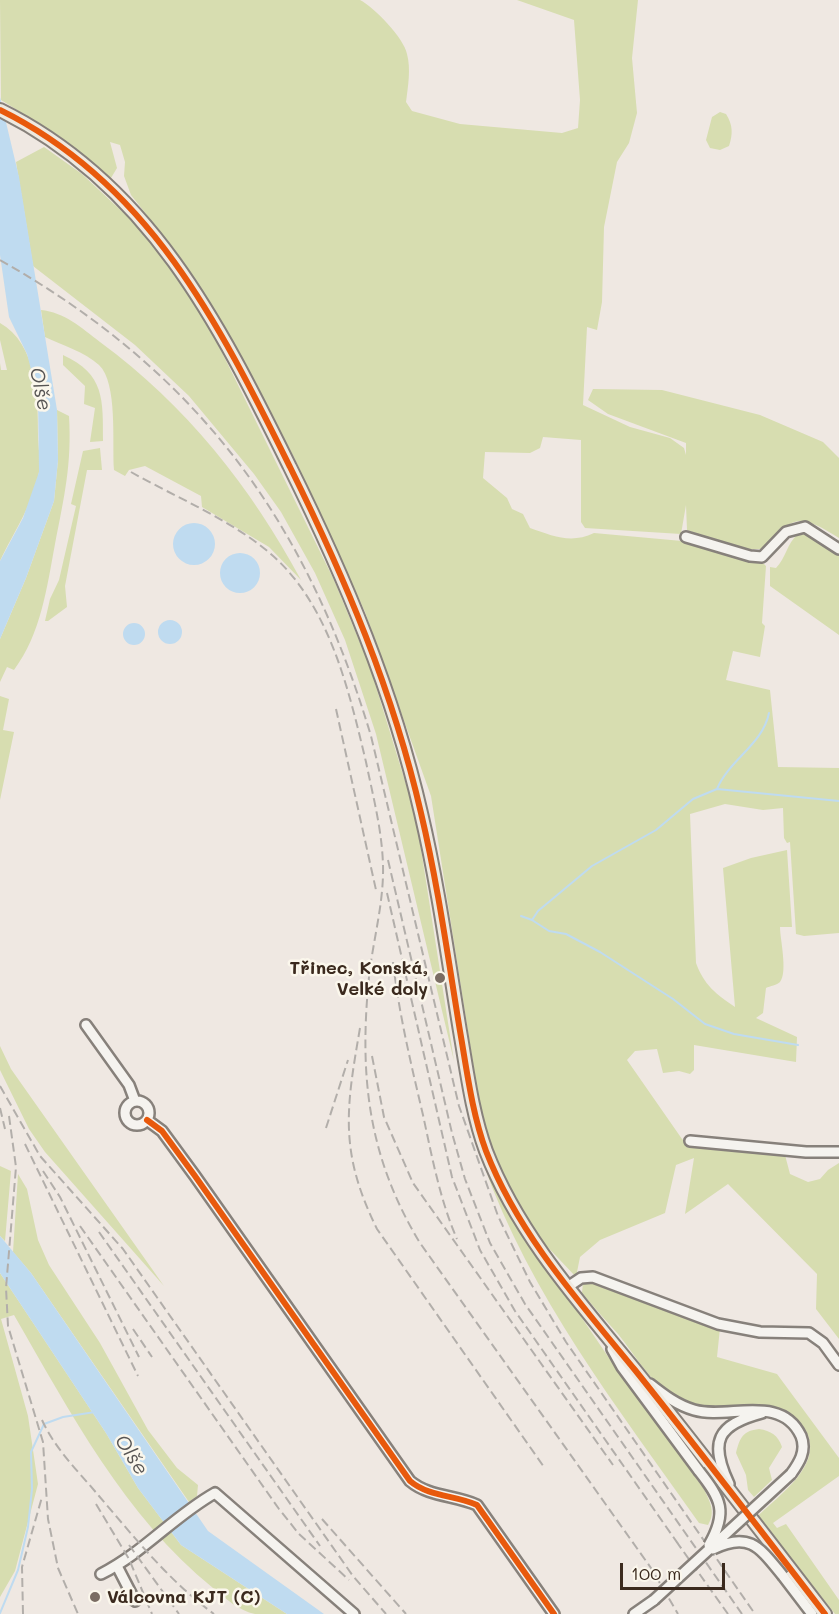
<!DOCTYPE html>
<html>
<head>
<meta charset="utf-8">
<style>
  body { margin:0 }
  #map { position:relative; width:839px; height:1614px; overflow:hidden; background:#efe8e2; font-family:Mali,sans-serif }
  canvas { display:block }
  .scale { position:absolute; left:620px; top:1563px; width:105px; height:27px; box-sizing:border-box; border:3px solid #3b2a1e; border-top:0; padding-left:8px; font-size:18px; line-height:21px; white-space:nowrap; color:#3b2a1e; -webkit-text-stroke:4px #fbf7ec; paint-order:stroke }
</style>
</head>
<body>
<div id="map">
<canvas width="839" height="1614"></canvas>
<div class="scale">100 m</div>
</div>
<script>
const c = document.querySelector('canvas').getContext('2d');
c.lineJoin = 'round';
function fill(path, color) {
  c.fillStyle = color;
  c.fill(path, 'evenodd');
}
function strokePath(path, color, width, dash) {
  c.strokeStyle = color;
  c.lineWidth = width;
  c.lineCap = dash ? 'butt' : 'round';
  c.setLineDash(dash || []);
  c.stroke(path);
}
function label(font, color, halo, rows, align = 'center') {
  c.font = font + ' Mali,sans-serif';
  c.lineWidth = 5;
  c.setLineDash([]);
  c.textBaseline = 'middle';
  c.strokeStyle = halo;
  c.fillStyle = color;
  for (const [text, x, y, turn = 0] of rows) {
    c.save();
    c.translate(x, y);
    c.rotate((+turn || 0) * Math.PI / 180);
    c.textAlign = isNaN(turn) ? turn : align;
    if (halo) c.strokeText(text, 0, 0);
    c.fillText(text, 0, 0);
    c.restore();
  }
}
const green = new Path2D(`
  M0,0H360C374,7 404,38 407,54C411,69 408,86 406,102L412,111L460,124L562,133L578,128L580,100L574,20L517,0H638L632,58L637,113L629,143L617,162L604,227L602,302L597,330L587,327L583,405L630,427L670,438L684,448L686,455V443L608,414L588,400L593,389L662,390L760,415L823,442L839,458V538C797,512 795,516 761,549H741L687,530L686,505L681,534L585,528L581,522V440L543,437L540,448L530,453L485,452L483,478L507,498L512,509L523,514L530,528C553,536 571,544 594,533L682,541L736,557L760,560L766,566L762,623L765,626L760,657L733,651L726,680L770,690L778,767L839,768V933L804,936L796,934L790,842L787,843L784,838L783,808L763,810L725,804L690,814L696,963C704,985 716,994 735,1007L723,868L751,858L787,850L792,927H780C780,939 788,972 780,982C777,985 770,986 766,988L763,1013L756,1018L797,1037L796,1062L694,1045V1070L690,1074L679,1071L663,1073L657,1049L635,1051L627,1060L682,1139L690,1145L785,1155L790,1174L808,1182L820,1179L828,1170L839,1163V1339L816,1309L817,1274L728,1184L685,1214L694,1158L676,1165L665,1213L600,1240L580,1257L576,1277L541,1240L506,1187L483,1127L431,796L365,612L294,457L234,344L183,261L131,195L124,176L125,162L120,145L110,142L117,168L111,178L59,136L1,100Z
  M720,112L726,114C733,125 733,134 729,146L720,150L710,148L706,140L712,117Z
  M44,147L82,174L130,219L166,261L208,324L334,580L370,667L416,817L454,1061L376,734L345,640L315,573L281,512L254,474L189,396L135,345L33,266L16,162Z
  M41,310C64,312 82,328 100,342C186,405 251,487 301,580L269,547L202,507L201,496L145,466L129,470L125,476L114,470C112,443 118,383 99,365C85,352 62,345 45,337Z
  M0,323C37,344 38,396 38,435C38,446 41,460 39,472C34,503 13,533 0,561V363L1,370H7L0,340Z
  M63,355C105,374 103,400 103,441L90,442L95,408L84,404L85,386L63,365Z
  M57,410L69,416C72,464 64,498 55,544C47,587 41,634 14,670L7,667L0,682V639L26,578L54,501L58,460Z
  M100,448L102,470H87L65,586L67,607L48,621H45L50,599L59,580L76,506L71,504L83,451Z
  M798,534C812,533 827,547 839,556V635L770,586V567L776,568C786,558 787,543 798,534Z
  M0,696L9,699L3,730L14,732L0,800Z
  M0,1046L11,1069L164,1286L45,1152L29,1129L0,1070Z
  M483,1163L506,1206L609,1358L704,1489C710,1502 716,1512 708,1525L699,1523C618,1408 530,1296 483,1163Z
  M0,1166L11,1171L5,1241L0,1236Z
  M18,1174L27,1189L38,1240L49,1265L100,1343L148,1430L177,1468L198,1485L197,1496L189,1502L31,1273L13,1252Z
  M0,1273L106,1433L138,1488L181,1545L287,1614C277,1614 265,1614 255,1614C239,1611 225,1598 213,1588C125,1517 70,1412 14,1315L1,1319L28,1416L38,1484L15,1571L0,1597Z
  M587,1280L720,1328L717,1357L777,1374L839,1458V1476L773,1523L777,1528L786,1524L839,1600V1614H835L758,1516C779,1495 824,1465 806,1431C780,1384 718,1420 676,1398C651,1384 636,1356 618,1334C606,1321 594,1307 582,1293L583,1282Z
  M759,1429C771,1431 778,1435 782,1447L769,1468L772,1480L754,1497L748,1490L746,1475L736,1453C740,1437 743,1431 759,1429Z`);
const water = new Path2D(`
  M0,97L19,177L49,361L57,410L58,460L54,501L26,578L0,639V561L23,518L39,472L38,396L27,354L9,317L0,255Z
  M173 544a21 21 0 1 1 42 0a21 21 0 1 1-42 0Z
  M220 573a20 20 0 1 1 40 0a20 20 0 1 1-40 0Z
  M158 632a12 12 0 1 1 24 0a12 12 0 1 1-24 0Z
  M123 634a11 11 0 1 1 22 0a11 11 0 1 1-22 0Z
  M0,1236L31,1273L208,1531L324,1614H287L181,1545L138,1488L106,1433L0,1273Z`);
const stream = new Path2D(`
  M717,789C729,760 763,744 769,713
  M521,916L532,920L538,911L592,866L656,830L693,799L717,789L839,801
  M532,920L549,931L566,934L600,952L673,999L705,1024L734,1034L798,1045
  M0,1613L18,1570L28,1527L32,1489L31,1452L44,1424L63,1417L95,1412`);
const minor = new Path2D(`
  M686,537L750,556L762,557L786,532L805,527L839,549
  M86,1025L129,1085L135,1101
  M125 1113a12 12 0 1 1 24 0a12 12 0 1 1-24 0Z
  M147,1120L162,1131L195,1176L410,1481C429,1497 455,1495 477,1505L554,1614
  M690,1141L806,1152H839
  M569,1286L581,1278L593,1277L718,1324L760,1332L809,1333L823,1343L839,1365
  M612,1349L622,1367L699,1471
  M650,1384C664,1395 677,1405 694,1410C728,1420 781,1393 801,1436C807,1451 799,1463 791,1474
  M729,1484C709,1441 717,1425 762,1413
  M117,1566L135,1601
  M101,1574C143,1553 174,1516 215,1493L354,1614
  M783,1576L812,1614
  M634,1614L654,1600`);
const major = new Path2D(`
  M0,110C150,184 219,324 290,467C345,578 393,691 421,813C438,885 448,958 460,1031C467,1071 472,1113 486,1151C518,1234 580,1303 635,1370C699,1450 762,1532 825,1614`);
const rail = new Path2D(`
  M0,260C198,372 306,519 371,736L459,1106L498,1216L530,1282L566,1342L755,1614
  M131,472C177,498 232,520 272,555C330,606 349,691 366,762C373,796 382,830 383,865C384,903 373,940 369,977C359,1076 368,1157 420,1243L651,1568L678,1614
  M336,709L376,890
  M388,860L452,1133L465,1179L490,1243L525,1304L742,1614
  M387,893L452,1177L480,1250L515,1311L681,1548
  M393,962C399,1014 411,1064 423,1115C432,1157 440,1200 457,1239
  M360,1028C346,1109 339,1152 377,1229L544,1467
  M372,1056L384,1117L413,1183L613,1465
  M0,1086L40,1156L123,1249L353,1576L386,1614
  M0,1108L5,1129
  M9,1116L16,1167L6,1288L8,1326L43,1442L48,1519L58,1568L78,1614
  M326,1128L348,1060
  M25,1144L138,1376
  M43,1171L60,1197L139,1357
  M80,1226L279,1509L299,1534L349,1580
  M99,1232L320,1546
  M133,1329L152,1357
  M42,1420C55,1449 79,1472 99,1496C134,1537 170,1582 214,1614
  M96,1504L129,1559L152,1614
  M322,1519L406,1614
  M676,1541L728,1614
  M129,1545L179,1614
  M23,1614L22,1567L42,1497`);
const minorBridge = new Path2D(`
  M699,1471C721,1499 728,1512 709,1545
  M713,1549C750,1531 760,1548 783,1576
  M654,1600L791,1474`);
const cycleway = new Path2D(`
  M0,110C150,184 219,324 290,467C345,578 393,691 421,813C438,885 448,958 460,1031C467,1071 472,1113 486,1151C518,1234 580,1303 635,1370C699,1450 762,1532 825,1614
  M147,1120L162,1131L195,1176L410,1481C429,1497 455,1495 477,1505L554,1614`);
const markers = [
  [440,978,6,"#7a6c63"],
  [95,1597,6,"#7a6c63"]
];
const poiNames = [
  ["Třinec, Konská,",428,968],
  ["Velké doly",428,989],
  ["Válcovna KJT (C)",107,1597,"left"]
];
const waterNames = [
  ["Olše",40,389,78],
  ["Olše",131,1455,57]
];
fill(green, '#d7ddb0');
fill(water, '#bfdbf0');
strokePath(stream, '#bfdbf0', 2);
strokePath(minor, '#87817b', 14);
strokePath(major, '#87817b', 16);
strokePath(minor, '#f5f3ef', 9);
strokePath(major, '#eee9e0', 12);
strokePath(rail, '#b2aeaa', 2, [9, 4.5]);
strokePath(minorBridge, '#87817b', 14, []);
strokePath(minorBridge, '#f5f3ef', 9);
strokePath(cycleway, '#e8590c', 6);
for (const [x, y, r, color] of markers) {
  const dot = new Path2D();
  dot.arc(x, y, r, 0, 2 * Math.PI);
  c.fillStyle = color;
  c.fill(dot);
  strokePath(dot, '#fbf7ec', 2);
}
label('bold 18px', '#3b2a1e', '#fbf7ec', poiNames, 'right');
label('italic 20px', '#575554', '#fbf7ec', waterNames);
</script>
</body>
</html>
